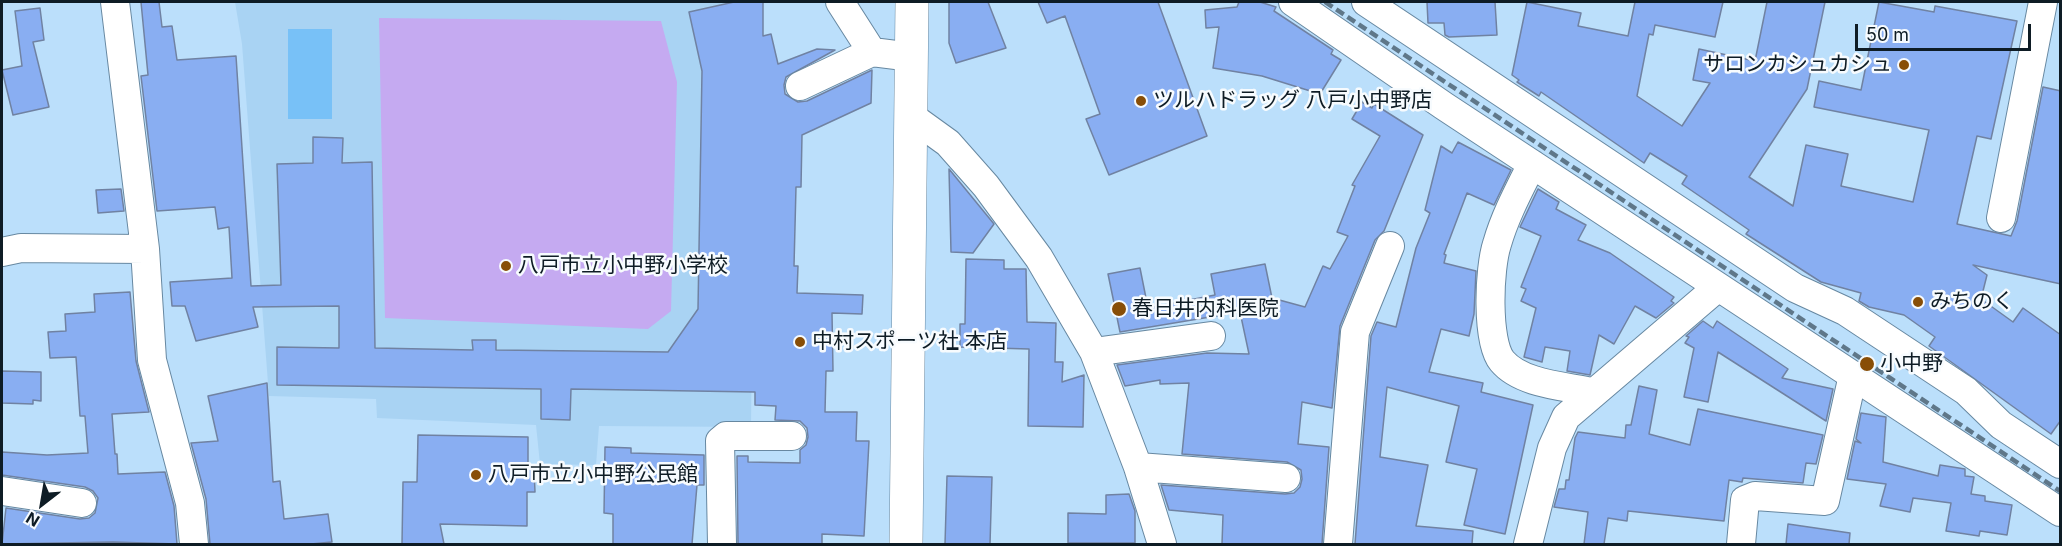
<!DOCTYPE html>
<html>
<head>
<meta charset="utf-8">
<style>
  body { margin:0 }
  #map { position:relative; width:2062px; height:546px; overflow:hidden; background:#bbdffb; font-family:Inter,sans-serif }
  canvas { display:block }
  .frame { position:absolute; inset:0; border:3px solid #0e1c25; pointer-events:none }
  .north { position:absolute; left:12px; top:474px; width:60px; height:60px; -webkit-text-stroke:4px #f7fbfe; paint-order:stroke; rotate:211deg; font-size:16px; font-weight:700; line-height:24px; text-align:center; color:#0e1c25 }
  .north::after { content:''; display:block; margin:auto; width:21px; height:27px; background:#0e1c25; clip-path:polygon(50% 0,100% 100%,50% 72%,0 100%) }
  .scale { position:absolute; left:1855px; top:24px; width:176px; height:27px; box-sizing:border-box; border:3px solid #0e1c25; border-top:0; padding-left:8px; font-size:18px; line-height:21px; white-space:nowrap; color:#0e1c25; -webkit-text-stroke:4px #f7fbfe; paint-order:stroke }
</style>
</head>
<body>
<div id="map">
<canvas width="2062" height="546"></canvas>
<div class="frame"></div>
<div class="north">N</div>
<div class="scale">50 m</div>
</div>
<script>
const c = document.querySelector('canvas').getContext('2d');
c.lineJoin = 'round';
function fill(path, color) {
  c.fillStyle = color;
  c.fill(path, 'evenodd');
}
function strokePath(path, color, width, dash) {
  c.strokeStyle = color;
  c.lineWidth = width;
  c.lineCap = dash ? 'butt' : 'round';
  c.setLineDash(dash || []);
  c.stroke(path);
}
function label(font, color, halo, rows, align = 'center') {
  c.font = font + ' Inter,"Noto Sans JP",sans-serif';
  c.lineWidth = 5;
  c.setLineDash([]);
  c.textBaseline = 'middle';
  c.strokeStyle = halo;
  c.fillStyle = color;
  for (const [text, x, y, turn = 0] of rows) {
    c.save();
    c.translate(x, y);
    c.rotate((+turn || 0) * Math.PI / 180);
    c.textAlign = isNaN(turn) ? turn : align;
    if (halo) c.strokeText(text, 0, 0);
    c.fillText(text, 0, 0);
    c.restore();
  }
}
const built = new Path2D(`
  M235,2H735L754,136L751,427L599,426L596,465L540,464L536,425L377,418L376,399L269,396L242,44Z`);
const green = new Path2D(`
  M379,18L661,21L677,82L671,311L648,329L385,318Z`);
const water = new Path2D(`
  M288,29H332V119H288Z`);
const building = new Path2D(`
  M141,2H159L162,27L172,26L177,60L236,56L251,286L281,285L277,164L313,163V137L343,138L342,163L372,162L375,348L473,350L472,340H496V350L668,352L698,309L702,71L689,12L734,2H763V36L771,34L778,64L817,49L835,50L786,77L784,85L785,94L798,102L807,101L872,70L871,103L802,135L801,187H796L794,266H798L797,293L863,295L862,314L832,313L833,371H826L825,412H857L856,441H869L864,536L822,534V544H738L737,456H748V462L800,463V450L806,445L808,437L807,428L800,421L775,420L776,406L755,405V392L571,389L570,420L541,419V389L277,385V347L339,348V306L253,307L258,327L196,341L185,306H172L170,282L232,278L229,227L218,229L215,207L157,211L141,76L148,75Z
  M949,2H988L1006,48L956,63L949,43Z
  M1038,2H1158L1207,136L1109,175L1086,119L1100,114L1065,16L1047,23Z
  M1239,2H1260L1276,7L1274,11L1333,50L1331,54L1341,60L1320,94L1262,76L1213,68L1219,27L1206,28L1205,10L1237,7Z
  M1427,2H1495L1497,35L1449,37L1445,35L1444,23H1428Z
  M1527,2L1581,13L1578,26L1628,36L1635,2H1723L1715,37L1655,25L1653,35L1649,34L1637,96L1682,126L1710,83L1693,80L1699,49L1755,61L1767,2H1825L1807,89L1749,177L1793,206L1806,145L1848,154L1841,186L1913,202L1929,130L1814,107L1819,81L1861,90L1879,2L1934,12L1935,6L2017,21L1991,139L1977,136L1957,224L2011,236L2017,221L2043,87L2061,91V284L1973,265L1987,275L1981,299L2013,322L2023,308L2061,335V420L2051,434L1929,346L1935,337L1904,315L1869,307L1859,301L1861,293L1821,282L1746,234L1749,230L1682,184L1687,176L1650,153L1644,163L1541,92L1539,96L1517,82L1519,80L1512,75Z
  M40,8L44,40L33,42L49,107L13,115L2,70L22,66L15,11Z
  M1362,102L1372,108L1374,104L1423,135L1384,231L1375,240L1340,326L1332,408L1302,402L1298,444L1329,447L1322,544H1222L1223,515L1169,510L1161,485L1285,494L1294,493L1300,487L1302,479L1301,470L1287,462L1182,454L1189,383L1160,384V380L1125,386L1117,365L1207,353L1249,354L1240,312L1120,332L1108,274L1140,268L1148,308L1215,295L1211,274L1265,264L1272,298L1305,307L1323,266L1330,269L1348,236L1337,232L1355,186L1352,185L1380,136L1352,119Z
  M1458,142L1511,170L1494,205L1467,193L1444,254L1446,255L1444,263L1476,271L1474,314L1469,336L1441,329L1429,372L1483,383L1481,392L1533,405L1505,534L1464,525L1477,469L1446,462L1459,406L1387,387L1380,457L1428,465L1416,526L1473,531L1472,544H1355L1371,336L1377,322L1396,327L1416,248L1430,213L1425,210L1441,146L1452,153Z
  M949,169L994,224L973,253L951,252Z
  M121,189L124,211L98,213L96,190Z
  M1538,189L1559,202L1556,209L1586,225L1578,240L1610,253L1674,297L1671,301L1674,303L1656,318L1635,306L1614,344L1599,335L1590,375L1567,371L1570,351L1545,347L1542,362L1524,357L1536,308L1521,301L1526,289L1521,287L1541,236L1520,227Z
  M966,259L1004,260V269H1026L1027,322L1056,323L1055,362H1063L1062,382L1084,375L1083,427L1028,426L1029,349L960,347V324H965Z
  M130,292L136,361L149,412L112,414L115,454H117L118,474L165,472L174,506L177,544L113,542L2,544L6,508L80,519L89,518L95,513L98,498L93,491L85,487L2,475V452L47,455L88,453L85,416H80L76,357L50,358L48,332L66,331L65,314L95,312L94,294Z
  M1703,321L1713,328L1717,321L1788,369L1782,378L1833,389L1826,421L1718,352L1708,402L1684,397L1694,348L1685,343L1689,337L1686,336Z
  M2,371L41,372V401L33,400V404L2,403Z
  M267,383L273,482L280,481L284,519L328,514L332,542L311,544H210L206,499L191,443L218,441L208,396Z
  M1639,386L1657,390L1649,434L1690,445L1698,409L1823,435L1816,464L1806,463L1803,483L1743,478L1742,482L1729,480L1724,521L1628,511L1627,521L1608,518L1604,544H1584L1588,512L1554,507L1559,489H1565L1566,480H1569L1575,438L1578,432L1625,438L1626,425H1631Z
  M1861,413L1886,417L1883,462L1938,476L1940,465L1965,469V476L1974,477L1971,494L1985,496V501L2012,505L2007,535L1980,531L1979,536L1946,531L1951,503L1913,498L1910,512L1880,506L1886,484L1847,479L1855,441L1861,443L1856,439Z
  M418,435L528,437V469H534L535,492H527V526L440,524L444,544H402L403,482H417Z
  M605,447L631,448V453L704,455V485H697L692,544H613V514L604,513Z
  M947,476L992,477L990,544H945Z
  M1129,494L1135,511V543H1068V513L1106,514V495Z
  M1788,524L1850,533L1849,544H1786Z`);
const minor = new Path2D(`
  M115,2L145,249L152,360L190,503L194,544
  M840,2L872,52L912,57
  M1293,2L1444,106L2060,512
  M1366,2L1795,288L1845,311L1966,391L2001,425L2060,464
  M800,86L872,52
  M912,117L948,143L986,186L1039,258L1094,352L1138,467L1162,544
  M1532,164C1519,190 1505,216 1497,244C1489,268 1486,341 1502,361C1521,384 1565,386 1592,392
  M2001,218L2043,2
  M2,252L21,248L145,249
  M1094,352L1211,336
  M1138,467L1286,478
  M2,491L82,503
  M722,544L720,441L726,436H792
  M1338,544L1355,332L1390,246
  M1528,544L1552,448L1566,417L1718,287
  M1741,544L1745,500L1755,496L1825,501L1853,375`);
const tertiary = new Path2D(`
  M906,544L912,2`);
const rail = new Path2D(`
  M1325,2L2060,491`);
const markers = [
  [1904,65,6,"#884e07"],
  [1141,101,6,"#884e07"],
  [506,266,6,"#884e07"],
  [1918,302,6,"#884e07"],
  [1119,309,8,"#884e07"],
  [800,342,6,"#884e07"],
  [1867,364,8,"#884e07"],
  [476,475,6,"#884e07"]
];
const poiNames = [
  ["サロンカシュカシュ",1892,65,"right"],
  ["ツルハドラッグ 八戸小中野店",1153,101],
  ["八戸市立小中野小学校",518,266],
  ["みちのく",1930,302],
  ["春日井内科医院",1132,309],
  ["中村スポーツ社 本店",812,342],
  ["小中野",1880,364],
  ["八戸市立小中野公民館",488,475]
];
fill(built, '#a9d3f3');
fill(green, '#c5aaf1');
fill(water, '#78c1f7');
fill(building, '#89aef2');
strokePath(building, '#7082a2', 1.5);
strokePath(minor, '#6788a1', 30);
strokePath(tertiary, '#6788a1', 34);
strokePath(minor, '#fff', 28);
strokePath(tertiary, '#fff', 33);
strokePath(rail, '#5f7789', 4.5, [9, 4.5]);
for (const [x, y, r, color] of markers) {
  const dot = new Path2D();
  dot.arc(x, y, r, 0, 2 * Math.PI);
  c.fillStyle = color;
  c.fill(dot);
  strokePath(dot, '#f7fbfe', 2);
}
label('21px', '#0e1c25', '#f7fbfe', poiNames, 'left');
</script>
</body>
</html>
